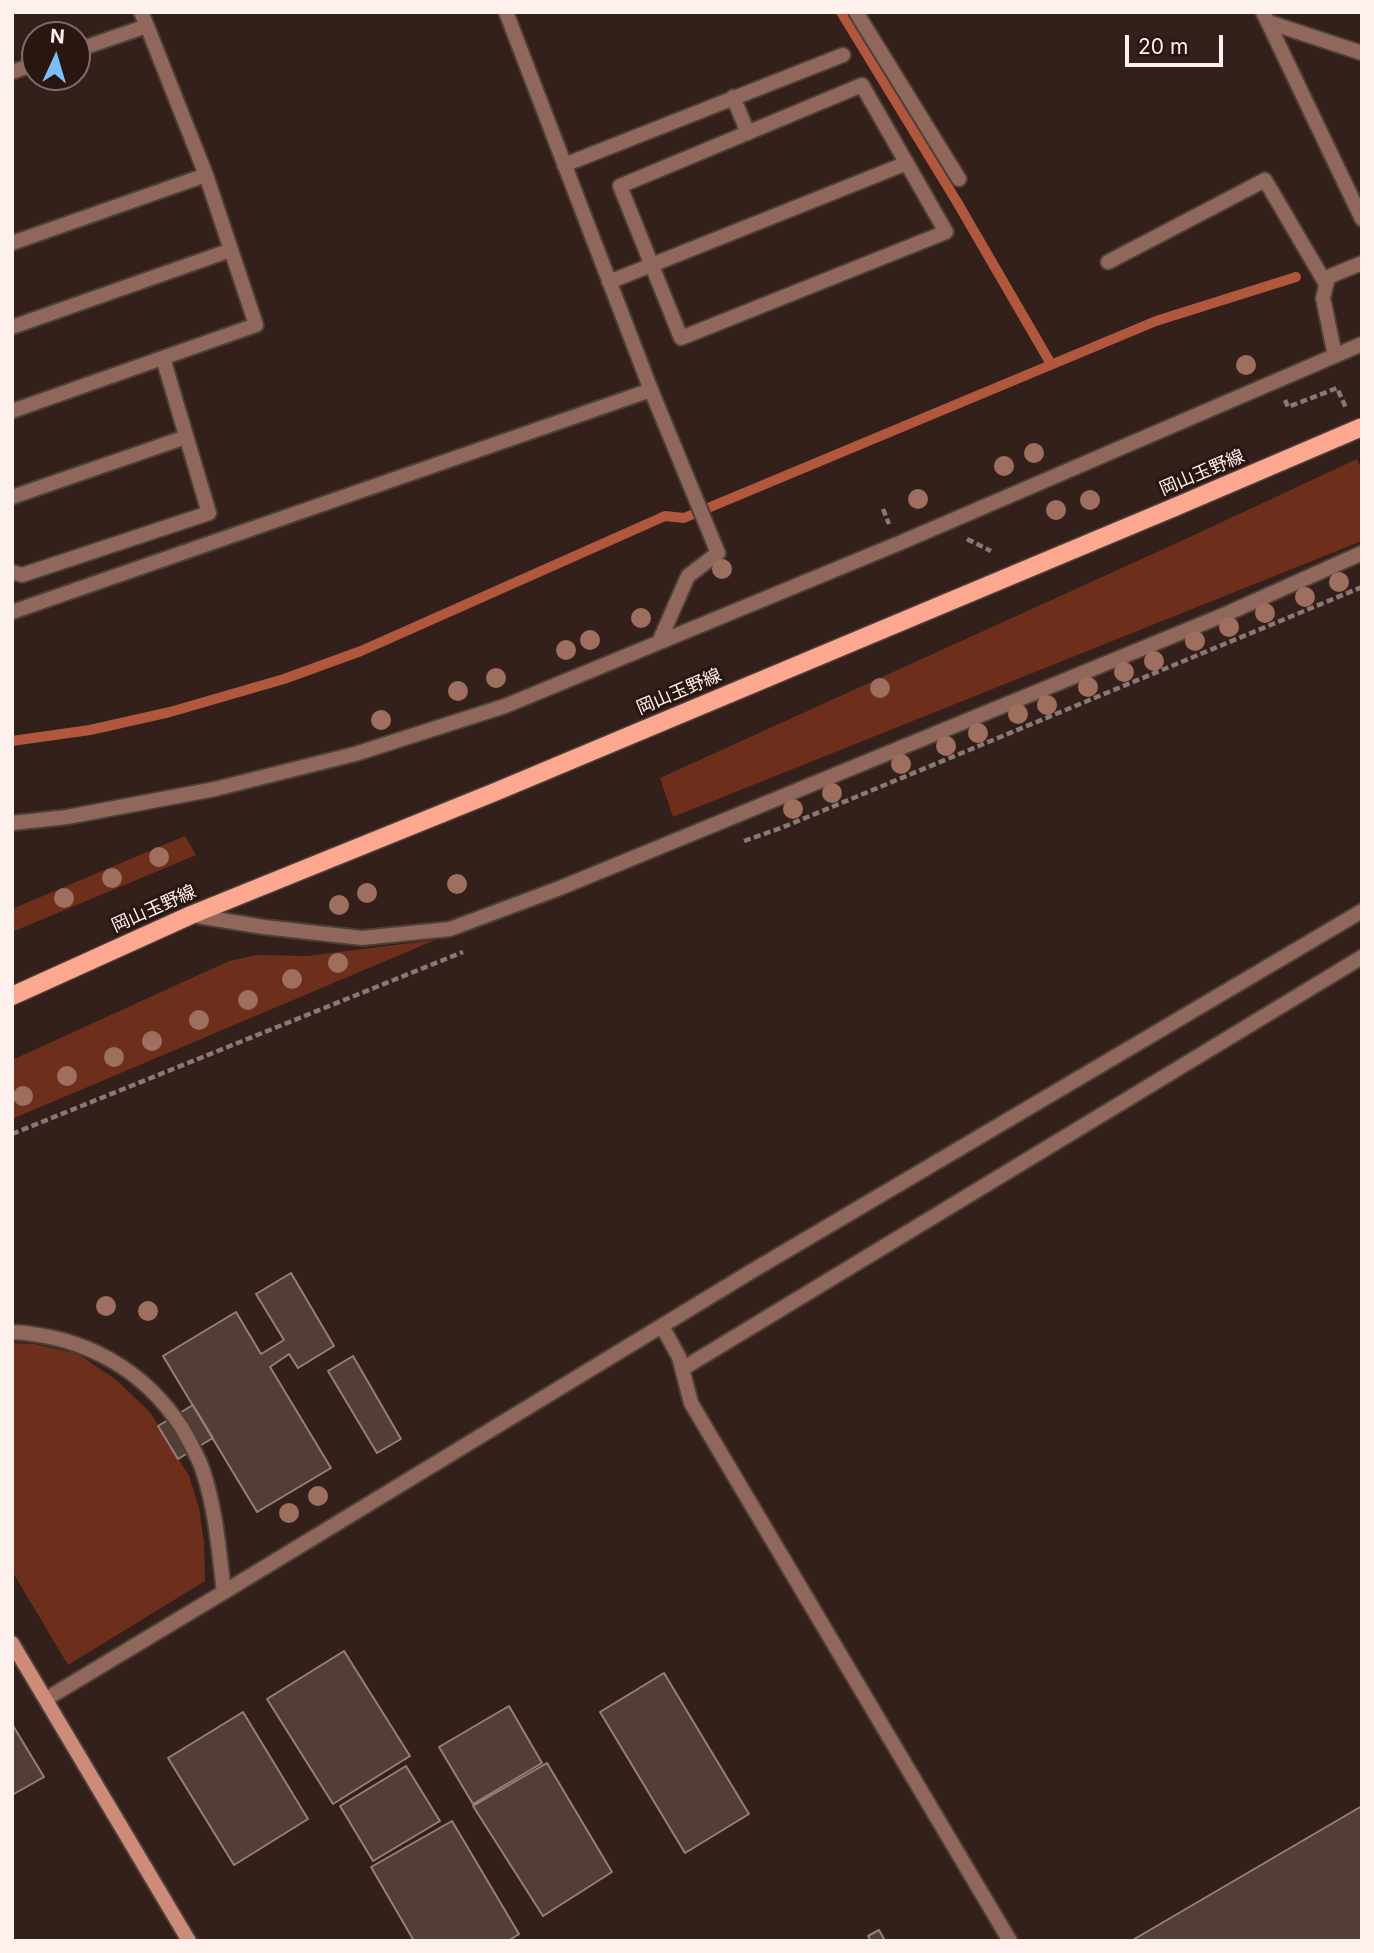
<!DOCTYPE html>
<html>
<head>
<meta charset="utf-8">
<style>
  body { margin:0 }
  #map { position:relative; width:1374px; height:1953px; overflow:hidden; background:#33201a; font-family:Inter,sans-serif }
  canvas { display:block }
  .frame { position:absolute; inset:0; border:14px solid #fef0ec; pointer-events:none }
  .north { position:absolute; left:21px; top:21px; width:70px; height:70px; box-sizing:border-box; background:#291611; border:2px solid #7e6d69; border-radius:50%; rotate:4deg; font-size:19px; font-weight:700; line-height:28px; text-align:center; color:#fef0ec }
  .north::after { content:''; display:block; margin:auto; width:24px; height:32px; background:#7cbef9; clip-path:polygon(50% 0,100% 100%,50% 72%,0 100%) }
  .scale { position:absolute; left:1125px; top:35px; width:98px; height:32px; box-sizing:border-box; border:4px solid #fef0ec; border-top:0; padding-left:9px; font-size:21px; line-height:24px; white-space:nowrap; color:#fef0ec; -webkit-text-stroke:5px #291611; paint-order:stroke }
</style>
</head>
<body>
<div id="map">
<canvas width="1374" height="1953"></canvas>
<div class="frame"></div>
<div class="north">N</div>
<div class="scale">20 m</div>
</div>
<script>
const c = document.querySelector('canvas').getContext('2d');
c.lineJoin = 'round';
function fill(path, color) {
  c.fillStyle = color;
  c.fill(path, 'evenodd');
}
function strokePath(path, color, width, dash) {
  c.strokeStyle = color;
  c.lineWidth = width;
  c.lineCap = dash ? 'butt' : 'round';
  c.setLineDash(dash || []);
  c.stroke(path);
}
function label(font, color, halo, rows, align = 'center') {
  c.font = font + ' Inter,"Noto Sans JP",sans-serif';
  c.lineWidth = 6;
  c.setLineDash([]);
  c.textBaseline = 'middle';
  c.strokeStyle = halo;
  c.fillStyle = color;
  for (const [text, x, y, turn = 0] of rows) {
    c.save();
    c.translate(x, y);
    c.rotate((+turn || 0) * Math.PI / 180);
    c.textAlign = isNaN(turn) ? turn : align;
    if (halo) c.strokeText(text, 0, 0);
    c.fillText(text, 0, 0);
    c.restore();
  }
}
const green = new Path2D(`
  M1357,459L1362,471V541L673,817L660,778L1179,542Z
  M185,836L196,855L12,932V909Z
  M435,940L12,1119V1060L229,961L256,955L307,956Z
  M12,1343L35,1344L78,1354L115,1379L150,1412L189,1476L199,1508L204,1543L205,1581L68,1665L12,1571Z`);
const stream = new Path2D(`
  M841,12L957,202L1051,364
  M12,741L90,730L170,712L284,679L361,651L665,516L684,518L1156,321L1296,277`);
const building = new Path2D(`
  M291,1273L334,1346L298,1368L289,1354L270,1367L331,1468L257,1512L163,1356L236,1312L261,1354L284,1340L256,1294Z
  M353,1356L401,1439L377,1453L328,1371Z
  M193,1405L213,1438L178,1459L158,1426Z
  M344,1651L410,1756L333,1804L267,1699Z
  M664,1673L749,1814L685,1853L600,1712Z
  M509,1706L542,1763L473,1804L439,1747Z
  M243,1712L308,1819L234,1865L168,1758Z
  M12,1724L44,1777L12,1795Z
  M547,1763L612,1872L543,1916L473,1806Z
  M406,1766L440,1821L373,1861L340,1806Z
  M1362,1806V1941H1131Z
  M452,1821L519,1934L508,1941H414L371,1867Z
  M879,1930L885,1941H871L868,1936Z`);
const path = new Path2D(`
  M1285,400L1288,407L1337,388L1346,408
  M883,509L889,524
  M967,539L991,551
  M744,841L781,828L1362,587
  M12,1134L463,952`);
const lane = new Path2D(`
  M506,12L651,390L718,553L688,576L659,642
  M77,50L147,26L141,12
  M12,72L35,64
  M862,85L946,232L681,338L620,186Z
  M733,97L748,133
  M564,165L843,55
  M12,243L206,175
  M609,282L907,163
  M12,327L231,250
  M12,411L256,325L206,175L147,26
  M12,497L186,437
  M12,572L22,575L209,513L163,358
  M12,612L651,390
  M662,1326L679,1357L691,1403L1010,1941
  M12,1332C83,1336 143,1368 182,1428C190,1442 198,1456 203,1471C216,1510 219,1552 224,1592L46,1699
  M682,1369L1362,957
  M224,1592L752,1271L1362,911`);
const street = new Path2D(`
  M856,12L959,179
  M1263,12L1362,219
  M1268,22L1362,53
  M1108,262L1265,180L1326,284
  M1335,356L1323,298L1328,277L1362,263
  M12,823L67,817L215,789L355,754L505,706L902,542L1362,344
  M191,915L264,927L362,938L450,929L560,888L1226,614L1362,553`);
const secondary = new Path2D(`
  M12,1643L189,1941`);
const primary = new Path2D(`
  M12,996L191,915L495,792L1175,507`);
const primaryBridge = new Path2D(`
  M1175,507L1362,427`);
const trees = [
  [1246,365],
  [1034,453],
  [1004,466],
  [918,499],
  [1090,500],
  [1056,510],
  [722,569],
  [1339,582],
  [1305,597],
  [1265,613],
  [641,618],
  [1229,627],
  [590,640],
  [1195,641],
  [566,650],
  [1154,661],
  [1124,672],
  [496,678],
  [1088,687],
  [880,688],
  [458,691],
  [1047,705],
  [1018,714],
  [381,720],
  [978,733],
  [946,746],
  [901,764],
  [832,793],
  [793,809],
  [159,857],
  [112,878],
  [457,884],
  [367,893],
  [64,898],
  [339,905],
  [338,963],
  [292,979],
  [248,1000],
  [199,1020],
  [152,1041],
  [114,1057],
  [67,1076],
  [23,1096],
  [106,1306],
  [148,1311],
  [318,1496],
  [289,1513]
];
const streetNames = [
  ["岡山玉野線",1202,473,-23],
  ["岡山玉野線",679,692,-23],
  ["岡山玉野線",154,909,-24]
];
fill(green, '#6d2e1b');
strokePath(stream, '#b1573d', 10);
fill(building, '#523d37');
strokePath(building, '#977f78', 2);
strokePath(lane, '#4f3d37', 18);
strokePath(street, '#4f3d37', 18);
strokePath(secondary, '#4f3d37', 18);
strokePath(primary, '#4f3d37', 21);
strokePath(path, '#897873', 4.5, [7, 3.5]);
strokePath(lane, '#90675b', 14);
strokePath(street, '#90675b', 14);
strokePath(secondary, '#cd8c79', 14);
strokePath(primary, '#fca890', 18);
strokePath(primaryBridge, '#4f3d37', 21, []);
strokePath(primaryBridge, '#fca890', 18);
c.fillStyle = '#9e6e5f';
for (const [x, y] of trees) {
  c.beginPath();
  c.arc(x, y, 10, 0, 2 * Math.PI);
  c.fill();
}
label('18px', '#fef0ec', '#291611', streetNames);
</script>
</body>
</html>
